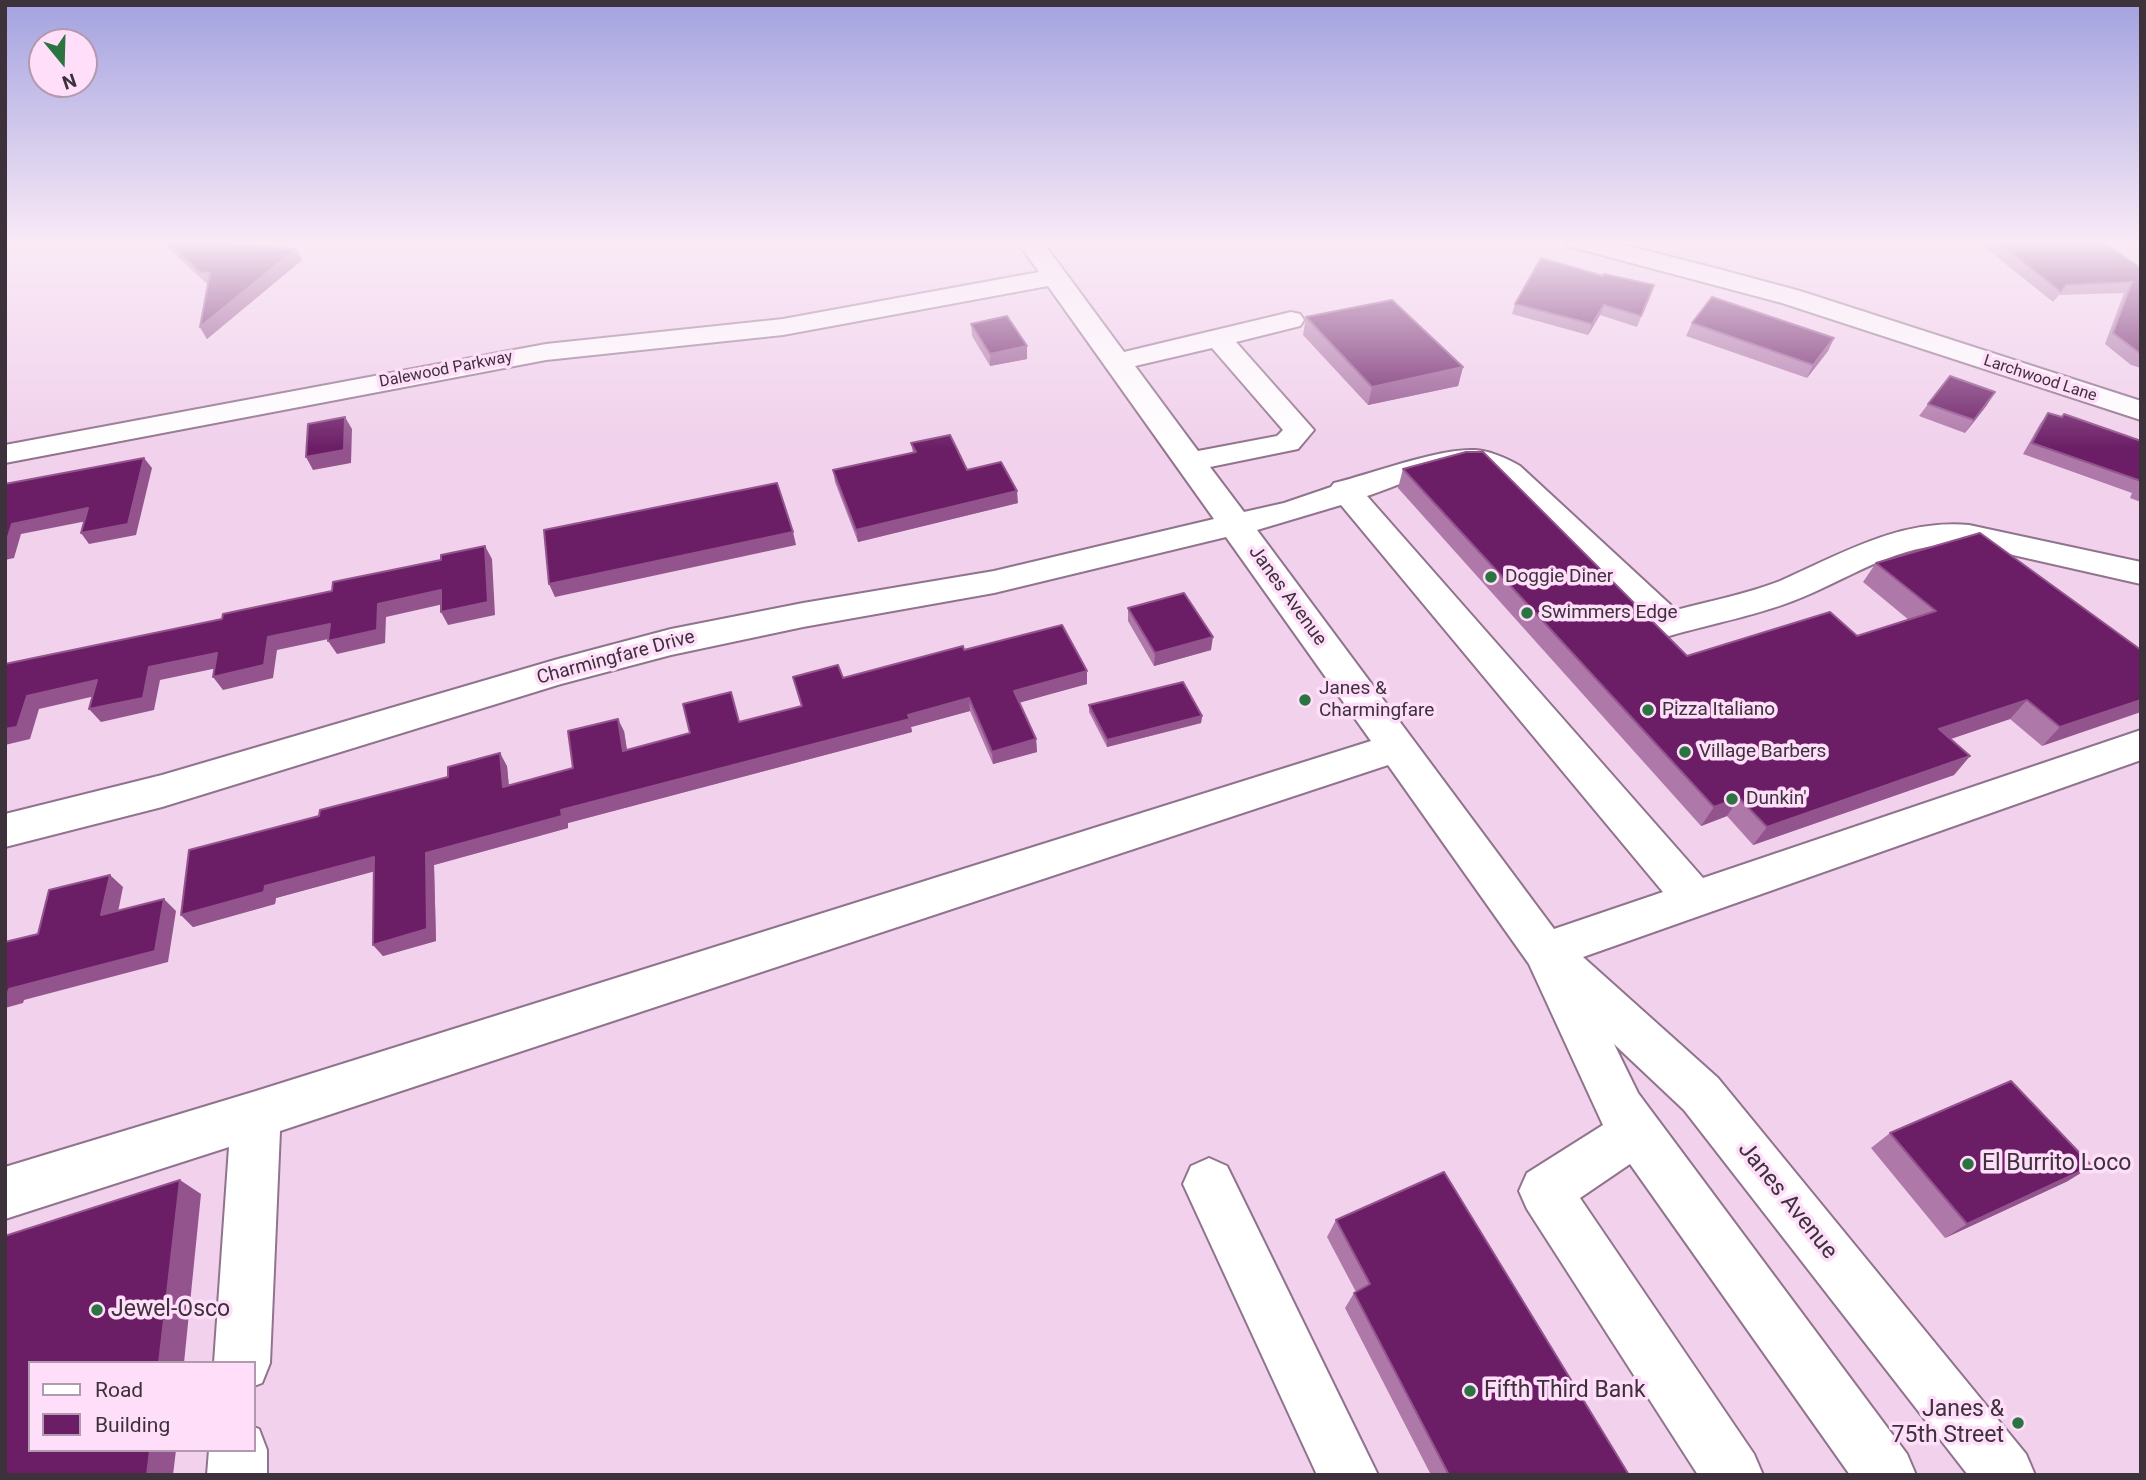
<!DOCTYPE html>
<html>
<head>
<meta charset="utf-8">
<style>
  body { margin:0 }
  #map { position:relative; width:2146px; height:1480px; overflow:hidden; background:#f1d1ec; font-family:Roboto,sans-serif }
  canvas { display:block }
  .frame { position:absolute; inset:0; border:7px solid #3d313b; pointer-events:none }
  .legend { position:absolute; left:28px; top:1361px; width:228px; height:91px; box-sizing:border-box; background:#ffdefa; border:2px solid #b199ae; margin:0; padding:9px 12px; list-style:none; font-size:21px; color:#3d313b }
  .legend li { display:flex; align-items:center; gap:14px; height:35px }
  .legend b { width:35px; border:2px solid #b199ae }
  .north { position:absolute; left:28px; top:28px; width:70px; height:70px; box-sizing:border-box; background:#ffdefa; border:2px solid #b199ae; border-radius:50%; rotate:161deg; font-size:19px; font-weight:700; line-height:28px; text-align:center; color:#3d313b }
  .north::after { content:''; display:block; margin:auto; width:24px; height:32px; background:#2b7442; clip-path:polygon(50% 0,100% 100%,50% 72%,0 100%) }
</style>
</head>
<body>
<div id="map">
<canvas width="2146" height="1480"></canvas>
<div class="frame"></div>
<ul class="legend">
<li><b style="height:9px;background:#fff"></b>Road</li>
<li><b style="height:19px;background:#6b1e66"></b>Building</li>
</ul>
<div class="north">N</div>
</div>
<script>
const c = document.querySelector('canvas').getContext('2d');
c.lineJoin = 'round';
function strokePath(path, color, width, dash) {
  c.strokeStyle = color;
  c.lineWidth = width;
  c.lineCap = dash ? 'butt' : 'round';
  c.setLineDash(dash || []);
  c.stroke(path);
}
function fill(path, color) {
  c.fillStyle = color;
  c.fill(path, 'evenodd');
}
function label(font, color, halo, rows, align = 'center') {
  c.font = font + ' Roboto,sans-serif';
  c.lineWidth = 7;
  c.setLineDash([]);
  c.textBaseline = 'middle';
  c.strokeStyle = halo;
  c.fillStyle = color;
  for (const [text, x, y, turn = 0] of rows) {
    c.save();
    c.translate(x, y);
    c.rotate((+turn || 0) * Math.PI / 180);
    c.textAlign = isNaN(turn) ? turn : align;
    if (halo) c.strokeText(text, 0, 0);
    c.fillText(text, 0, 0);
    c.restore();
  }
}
const minor = new Path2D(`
  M1017,241H1042L1124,352L1291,312L1300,314L1304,320L1300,326L1236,342L1314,430L1298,449L1210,467L1244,512L1284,503L1331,487L1334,483C1372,474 1438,448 1475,450C1491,451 1506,458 1520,466L1676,610C1710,601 1747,594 1780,581C1841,554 1900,519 1969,525L2141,562V584L1969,545C1904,540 1860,573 1803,597C1763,614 1711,624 1669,636L1657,633L1498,480C1490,475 1483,469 1473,468C1442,465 1397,486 1367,496L1703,878L2141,730V760L1583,957L1718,1078L2026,1454L2035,1475H1968L1684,1110L1614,1044L1638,1093L1907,1454L1916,1475H1850L1630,1164L1580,1198L1754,1454L1763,1475H1698L1527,1209L1519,1191L1527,1173L1603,1125L1529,964L1388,765L280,1131L270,1363L262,1383L254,1386V1363H214L229,1147L5,1219V1167L256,1091L1371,741L1226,537L994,593L803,627L671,655L561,684L162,807L5,847V814L162,775L558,659L671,629L803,603L994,571L1214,519L1048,286L783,335L546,360L5,463V445L546,344L783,319L1039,272ZM1212,348L1283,430L1277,436L1198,451L1135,366ZM1341,505L1663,892L1554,929L1257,530Z
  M1565,241H1608L1711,267L1800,291L2141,401V420L1782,303L1568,246Z
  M1209,1158L1227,1166L1378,1475H1317L1183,1184L1191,1166Z
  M254,1427L259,1429L267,1450V1475H207L209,1450H254Z`);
const wall = new Path2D(`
  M164,241H201L296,249L302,260L207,339L200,327L208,283H206L169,249Z
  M1977,241H2101L2141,268V368L2131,365L2105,344L2124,293L2059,295L2053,302Z
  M1603,276L1654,285L1637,327L1600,315L1588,335L1512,314L1515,304Z
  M1306,317L1463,367L1458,386L1368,405L1303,335Z
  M1692,323L1834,338L1828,351L1807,378L1686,336Z
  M971,324L1027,359L990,366L972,336Z
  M1928,404L1987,405L1965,433L1919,416Z
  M2048,413L2141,441V502L2130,498L2132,493L2023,454L2040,424Z
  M911,443L967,470L1018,503L858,542L835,482L833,470L913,453Z
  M1403,469L1687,656L1857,636L1909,620L1863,582L1876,563L2141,650L2042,746L2010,719L1950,739L1970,756L1954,775L1753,845L1727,816L1701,826L1398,488Z
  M1128,608L1211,650L1154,666L1128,621Z
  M964,650L1087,684L1019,702L1036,739L1037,752L993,764L970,711L911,727L912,732L568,823V828L434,865L436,941L383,956L373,945L374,871L276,898L275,904L193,927L181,915L319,816L507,766L509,786L573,768L624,731L627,750L690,733L731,692L739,722L801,706L793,677L843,678Z
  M1089,705L1202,716L1201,723L1107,747L1089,712Z
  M1890,1133L2068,1181L1945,1238L1871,1148Z
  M1336,1220L1629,1475H1431L1345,1308L1354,1293L1356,1292L1327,1237Z`);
const shadedWall = new Path2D(`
  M296,249L302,260L207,339L200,327Z
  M1604,305L1600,315L1588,335L1592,324Z
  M1834,338L1828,351L1807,378L1813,365Z
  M1027,346V359L990,366V354Z
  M1463,367L1458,386L1368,405L1372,387Z
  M1995,392L1987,405L1965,433L1974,420Z
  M345,417L352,429L351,463L313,470L306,457Z
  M144,458L152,468L136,535L89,544L81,533Z
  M1017,491L1018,503L858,542L856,530Z
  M88,508L97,519L21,534L14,558L5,560V546L12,524Z
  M793,532L796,545L555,597L549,584Z
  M485,546L492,559L495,615L448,625L441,612Z
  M441,590L448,603L386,617L385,643L337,654L328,641L378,604Z
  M330,624L338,637L277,650L273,678L223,690L213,677L268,637Z
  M1213,637L1211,650L1154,666L1155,653Z
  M217,653L227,666L160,680L154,710L101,722L89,709L149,667Z
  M1087,671V684L1015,704L1014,691Z
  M97,680L108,693L39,709L30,739L5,745V729L27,696Z
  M969,698L970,711L911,727L912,732L568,823V828L434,865L436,941L383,956L373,945L426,853L561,810Z
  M2027,700L2010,719L1924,748L1939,729Z
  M2141,700V712L2042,746L2060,727Z
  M1202,716L1201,723L1107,747V740Z
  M618,719L624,731L629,763L623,751Z
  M1036,739L1037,752L993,764L992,752Z
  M500,753L507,766L510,800L503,787Z
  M1970,756L1954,775L1753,845L1767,827Z
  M1739,798L1727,816L1701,826L1714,807Z
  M374,857L383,869L276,898L275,904L193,927L181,915L265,886Z
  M110,875L123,887L115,927L101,915Z
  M164,899L176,911L168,962L24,1000L23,1003L5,1008V993L9,989Z
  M2092,1166L2068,1181L1945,1238L1967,1224Z
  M180,1180L201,1194L184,1363H159Z
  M150,1450H176L173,1475H147Z`);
const building = new Path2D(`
  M166,241H201L296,249L200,327L210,273L200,272Z
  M1996,241H2101L2141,268V354L2113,333L2132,282L2066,285L2061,292Z
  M1541,258L1603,276L1604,274L1654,285L1641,316L1604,305L1592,324L1515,304Z
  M1712,297L1834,338L1813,365L1692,323Z
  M1392,300L1463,367L1372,387L1306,317Z
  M1007,316L1027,346L990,354L971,324Z
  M1950,376L1995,392L1974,420L1928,404Z
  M2048,413L2062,417L2064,414L2141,441V481L2032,443Z
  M345,417L344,450L306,457L308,424Z
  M950,435L967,470L1001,462L1017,491L856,530L833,470L916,452L911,443Z
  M1466,452H1483L1687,656L1830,612L1857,636L1936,611L1876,563L1980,533L2141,650V700L2060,727L2027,700L1939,729L1970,756L1767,827L1739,798L1714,807L1403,469Z
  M144,458L128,524L81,533L88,508L12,524L5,546V484Z
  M777,483L793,532L549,584L544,530Z
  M485,546L488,602L441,612V590L378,604L377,630L328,641L330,624L268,637L264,665L213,677L217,653L149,667L143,698L89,709L97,680L27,696L17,727L5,729V664L222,619L223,614L332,591L333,582L441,560V555Z
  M1184,593L1213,637L1155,653L1128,608Z
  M1062,625L1087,671L1014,691L1036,739L992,752L969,698L908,715L910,719L561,810L562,816L426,853L427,929L373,945L374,857L265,886L264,892L181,915L189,850L319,816L320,810L448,777V767L500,753L503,787L573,768L568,731L618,719L623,751L690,733L683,704L731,692L739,722L802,706L793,677L838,665L843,678L963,646L964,650Z
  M1183,682L1202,716L1107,740L1089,705Z
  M110,875L101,915L164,899L155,951L9,989L8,992L5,993V942L38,934L49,890Z
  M2011,1081L2092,1166L1967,1224L1890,1133Z
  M1444,1172L1629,1475H1449L1354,1293L1370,1284L1336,1220Z
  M180,1180L159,1363H30V1450H150L147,1475H5V1236Z`);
const markers = [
  [1491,577,7,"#2b7442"],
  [1527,613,7,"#2b7442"],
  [1305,700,7,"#2b7442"],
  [1648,710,7,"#2b7442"],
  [1685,752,7,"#2b7442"],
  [1732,799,7,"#2b7442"],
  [1968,1164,7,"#2b7442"],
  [97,1310,7,"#2b7442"],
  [1470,1391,7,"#2b7442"],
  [2018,1423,7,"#2b7442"]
];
const farStreetnames = [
  ["Dalewood Parkway",446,370,-11],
  ["Larchwood Lane",2040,379,18]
];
const poiNames = [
  ["Doggie Diner",1505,577],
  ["Swimmers Edge",1541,613],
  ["Janes &",1319,689],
  ["Charmingfare",1319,711],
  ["Pizza Italiano",1662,710],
  ["Village Barbers",1699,752],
  ["Dunkin'",1746,799]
];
const streetNames = [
  ["Janes Avenue",1287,596,54],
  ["Charmingfare Drive",616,658,-15]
];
const nearPoinames = [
  ["El Burrito Loco",1982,1164],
  ["Jewel-Osco",111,1310],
  ["Fifth Third Bank",1484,1391],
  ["Janes &",2004,1410,"right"],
  ["75th Street",2004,1436,"right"]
];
const nearStreetnames = [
  ["Janes Avenue",1787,1201,51]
];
strokePath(minor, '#90738c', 4);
fill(minor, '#fff');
fill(wall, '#ae78a9');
fill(shadedWall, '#93548e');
fill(building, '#6b1e66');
strokePath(building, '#93548e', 2);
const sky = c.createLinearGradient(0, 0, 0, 448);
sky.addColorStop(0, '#a3a2e0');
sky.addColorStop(0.54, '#f9eaf6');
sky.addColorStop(1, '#f9eaf600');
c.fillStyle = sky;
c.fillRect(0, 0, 2146, 448);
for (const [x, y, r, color] of markers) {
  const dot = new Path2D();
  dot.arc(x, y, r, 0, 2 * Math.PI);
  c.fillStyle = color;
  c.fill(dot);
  strokePath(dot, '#ffdefa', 2.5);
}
label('16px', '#3d313b', '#ffdefa', farStreetnames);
label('19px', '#3d313b', '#ffdefa', poiNames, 'left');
label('19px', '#3d313b', '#ffdefa', streetNames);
label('23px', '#3d313b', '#ffdefa', nearPoinames, 'left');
label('23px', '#3d313b', '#ffdefa', nearStreetnames);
</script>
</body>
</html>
